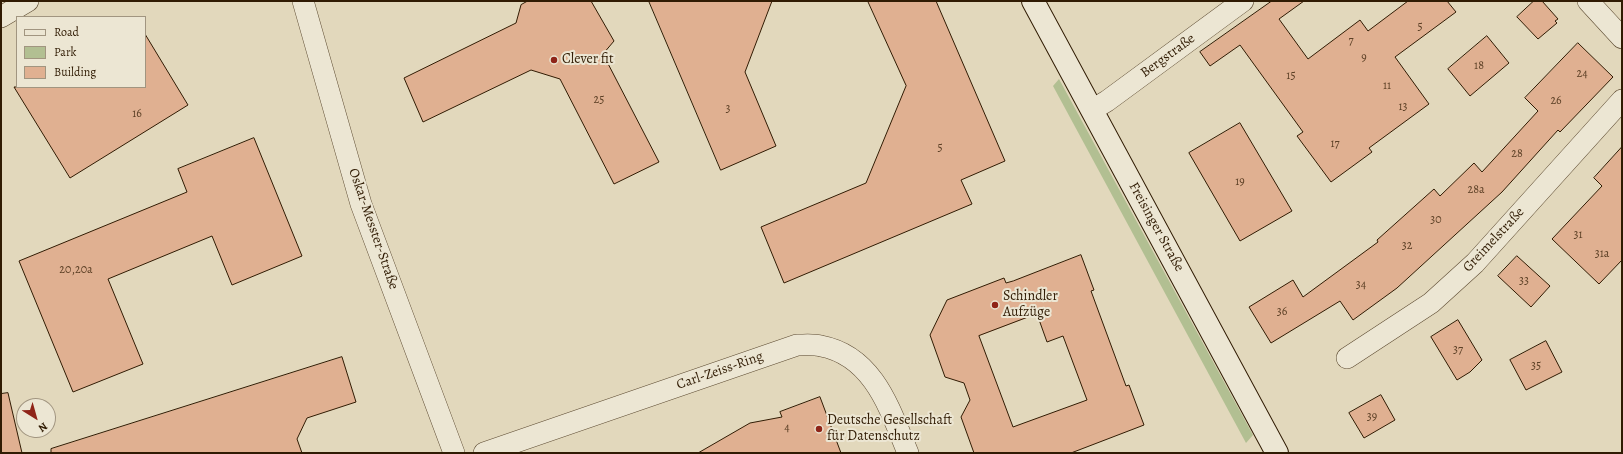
<!DOCTYPE html>
<html>
<head>
<meta charset="utf-8">
<style>
  body { margin:0 }
  #map { position:relative; width:1623px; height:454px; overflow:hidden; background:#e2d8bc; font-family:Alegreya,serif }
  canvas { display:block }
  .frame { position:absolute; inset:0; border:2px solid #301b03; pointer-events:none }
  .legend { position:absolute; left:16px; top:16px; width:130px; height:72px; box-sizing:border-box; background:#ece6d3; border:1px solid #a19580; margin:0; padding:5px 7px; list-style:none; font-size:12px; color:#301b03 }
  .legend li { display:flex; align-items:center; gap:8px; height:20px }
  .legend b { width:20px; border:1px solid #a19580 }
  .north { position:absolute; left:16px; top:398px; width:40px; height:40px; box-sizing:border-box; background:#ece6d3; border:1px solid #a19580; border-radius:50%; rotate:143deg; font-size:11px; font-weight:700; line-height:16px; text-align:center; color:#301b03 }
  .north::after { content:''; display:block; margin:auto; width:14px; height:18px; background:#8f2418; clip-path:polygon(50% 0,100% 100%,50% 72%,0 100%) }
</style>
</head>
<body>
<div id="map">
<canvas width="1623" height="454"></canvas>
<div class="frame"></div>
<ul class="legend">
<li><b style="height:5px;background:#ece6d3"></b>Road</li>
<li><b style="height:11px;background:#b2bf92"></b>Park</li>
<li><b style="height:11px;background:#e0b091"></b>Building</li>
</ul>
<div class="north">N</div>
</div>
<script>
const c = document.querySelector('canvas').getContext('2d');
c.lineJoin = 'round';
function fill(path, color) {
  c.fillStyle = color;
  c.fill(path, 'evenodd');
}
function strokePath(path, color, width, dash) {
  c.strokeStyle = color;
  c.lineWidth = width;
  c.lineCap = dash ? 'butt' : 'round';
  c.setLineDash(dash || []);
  c.stroke(path);
}
function label(font, color, halo, rows, align = 'center') {
  c.font = font + ' Alegreya,serif';
  c.lineWidth = 4;
  c.setLineDash([]);
  c.textBaseline = 'middle';
  c.strokeStyle = halo;
  c.fillStyle = color;
  for (const [text, x, y, turn = 0] of rows) {
    c.save();
    c.translate(x, y);
    c.rotate((+turn || 0) * Math.PI / 180);
    c.textAlign = isNaN(turn) ? turn : align;
    if (halo) c.strokeText(text, 0, 0);
    c.fillText(text, 0, 0);
    c.restore();
  }
}
const green = new Path2D(`
  M1059,79L1253,435L1246,443L1053,86Z`);
const building = new Path2D(`
  M528,1H591L614,41L603,54L659,162L614,184L560,79L531,70L423,122L404,78L516,23L521,5Z
  M649,1H772L745,72L776,146L721,170Z
  M868,1H936L1005,161L961,180L972,204L784,283L761,227L866,183L906,86Z
  M1272,1H1304L1279,19L1308,59L1360,20L1368,31L1408,1H1447L1456,12L1395,57L1429,104L1369,148L1372,152L1331,182L1297,136L1303,132L1240,45L1210,66L1200,52Z
  M1534,1H1542L1558,19L1555,21L1557,23L1538,39L1517,17Z
  M145,34L188,105L70,178L14,87H145Z
  M1487,36L1509,63L1470,96L1448,69Z
  M1578,43L1613,77L1560,132L1558,130L1502,192L1397,288L1353,320L1340,301L1271,343L1249,307L1293,280L1303,297L1378,242L1377,240L1434,189L1440,196L1474,163L1482,172L1538,111L1525,98Z
  M1240,123L1292,211L1240,241L1189,153Z
  M254,138L302,256L232,285L212,236L108,279L143,364L73,392L19,261L187,192L178,169Z
  M1622,147V260L1599,284L1552,239L1602,186L1594,178Z
  M1081,255L1094,290L1091,291L1126,386L1129,385L1144,425L1071,453H974L961,417L970,400L964,383L945,377L930,335L947,300L1004,278L1006,283L1013,281ZM1037,314L1047,342L1063,336L1087,400L1013,427L979,336Z
  M1517,256L1550,286L1531,307L1498,276Z
  M1458,320L1482,360L1470,372L1457,380L1431,337Z
  M1546,341L1562,372L1526,390L1510,360Z
  M342,357L356,402L307,418L297,439L302,453H51V449Z
  M8,393L22,453H1V394Z
  M1381,395L1395,420L1364,438L1349,413Z
  M820,397L841,453H698L750,423L782,417L780,412Z`);
const minor = new Path2D(`
  M303,1L361,204L454,453
  M1588,1L1622,38
  M1,17L28,1
  M1092,110L1107,101L1243,1
  M1347,358L1431,303L1475,263L1622,100
  M484,453L797,345C805,345 814,344 821,346C874,356 890,410 908,453`);
const secondary = new Path2D(`
  M1033,1L1277,453`);
const markers = [
  [554,60,4,"#8f2418"],
  [995,305,4,"#8f2418"],
  [819,429,4,"#8f2418"]
];
const numberNames = [
  ["5",1420,27],
  ["7",1351,41],
  ["9",1364,58],
  ["18",1479,66],
  ["24",1582,74],
  ["15",1291,76],
  ["11",1387,86],
  ["25",599,100],
  ["26",1556,101],
  ["13",1403,107],
  ["3",728,109],
  ["16",137,114],
  ["17",1335,144],
  ["5",940,148],
  ["28",1517,154],
  ["19",1240,182],
  ["28a",1476,190],
  ["30",1436,220],
  ["31",1578,235],
  ["32",1407,246],
  ["31a",1602,254],
  ["20,20a",76,270],
  ["33",1524,281],
  ["34",1361,285],
  ["36",1282,312],
  ["37",1458,350],
  ["35",1536,366],
  ["39",1372,417],
  ["4",787,428]
];
const streetNames = [
  ["Bergstraße",1168,56,-36],
  ["Freisinger Straße",1156,227,61],
  ["Oskar-Messter-Straße",373,229,71],
  ["Greimelstraße",1494,240,-47],
  ["Carl-Zeiss-Ring",720,371,-19]
];
const poiNames = [
  ["Clever fit",562,60],
  ["Schindler",1003,297],
  ["Aufzüge",1003,313],
  ["Deutsche Gesellschaft",827,421],
  ["für Datenschutz",827,437]
];
fill(green, '#b2bf92');
fill(building, '#e0b091');
strokePath(building, '#301b03', 1);
strokePath(minor, '#5c4a31', 22);
strokePath(secondary, '#301b03', 24);
strokePath(minor, '#ece6d3', 21);
strokePath(secondary, '#ece6d3', 22);
for (const [x, y, r, color] of markers) {
  const dot = new Path2D();
  dot.arc(x, y, r, 0, 2 * Math.PI);
  c.fillStyle = color;
  c.fill(dot);
  strokePath(dot, '#ece6d3', 1.5);
}
label('12px', '#5c4026', null, numberNames);
label('14px', '#301b03', '#ece6d3', streetNames);
label('14px', '#301b03', '#ece6d3', poiNames, 'left');
</script>
</body>
</html>
